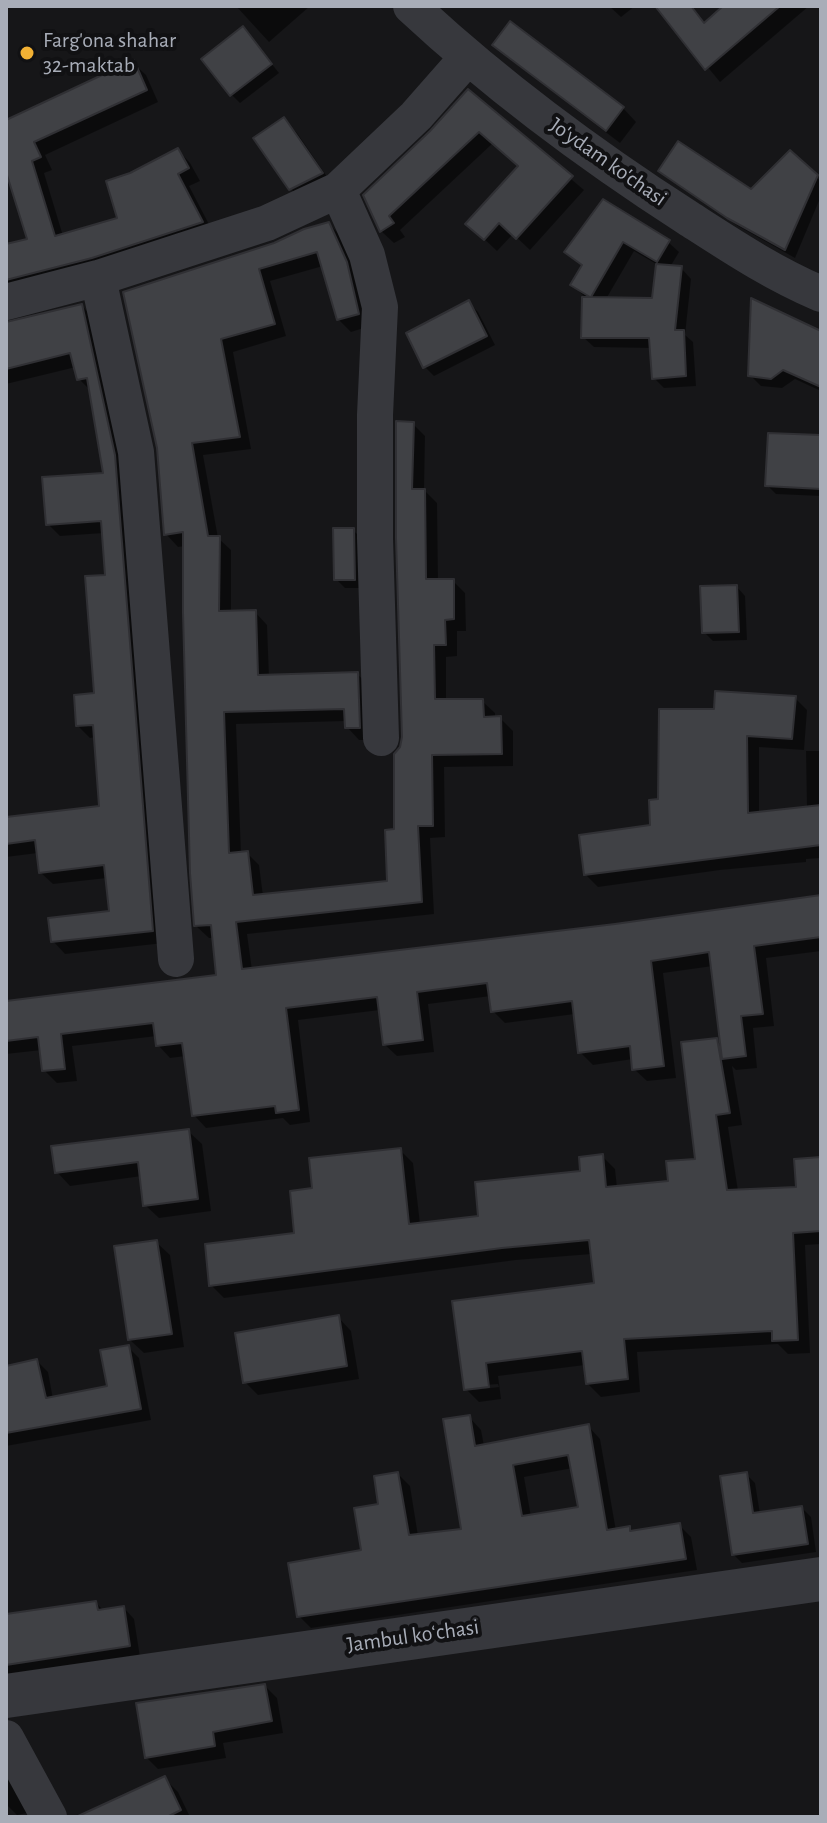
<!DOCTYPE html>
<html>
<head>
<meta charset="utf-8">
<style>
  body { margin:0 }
  #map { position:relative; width:827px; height:1823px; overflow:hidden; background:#161618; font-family:"Alegreya Sans",sans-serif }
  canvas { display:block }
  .frame { position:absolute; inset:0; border:8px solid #a8adb8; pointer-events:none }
</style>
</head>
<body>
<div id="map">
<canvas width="827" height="1823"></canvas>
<div class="frame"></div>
</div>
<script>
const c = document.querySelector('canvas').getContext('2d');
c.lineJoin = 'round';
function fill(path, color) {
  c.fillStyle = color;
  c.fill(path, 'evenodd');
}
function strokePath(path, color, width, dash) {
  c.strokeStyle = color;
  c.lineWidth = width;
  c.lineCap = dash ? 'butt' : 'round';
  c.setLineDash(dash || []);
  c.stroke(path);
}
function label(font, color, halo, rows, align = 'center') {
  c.font = font + ' "Alegreya Sans",sans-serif';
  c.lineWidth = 8;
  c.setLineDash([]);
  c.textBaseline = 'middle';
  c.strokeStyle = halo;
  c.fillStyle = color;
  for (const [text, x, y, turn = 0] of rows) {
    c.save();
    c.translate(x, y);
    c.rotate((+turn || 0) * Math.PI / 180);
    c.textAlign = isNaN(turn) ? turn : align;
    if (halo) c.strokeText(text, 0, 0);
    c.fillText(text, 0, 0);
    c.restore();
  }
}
const shadow = new Path2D(`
  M236,6H310L269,42Z
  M609,6H635L621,17Z
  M657,6H691L705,24L726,6H809L720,82Z
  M251,38L279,73L240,103L231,94Z
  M495,45L623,108L636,122L620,143L508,58Z
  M133,63L146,75L158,102L45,155L52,170L44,173L63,236L120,220L131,175L178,150L190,163L200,181L189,186L214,234L6,298V246L29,240L6,165V122Z
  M468,92L584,190L530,250L513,234L497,251L481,236L520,167L493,143L400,230L405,237L394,243L381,231L432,133Z
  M284,120L297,133L334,187L304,202L290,188Z
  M790,153L821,181V196L795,258L738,226L670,180L661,171L752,192Z
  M604,202L668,242L679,252L670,267L681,268L691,279L685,335L693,342L696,386L664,388L654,378L652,348L594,347L583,337L584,296L572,285L583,267L566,252ZM634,251L658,265L654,300L606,299Z
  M329,224L341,236L359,276L370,326L351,332L338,319L323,266L270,281L286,336L233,352L251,449L203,455L218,538L231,550V613L255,612L267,625L269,677L357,674L370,686L371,740H359L347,727L346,721L236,724L241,853H247L259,865L263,896L389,883L396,831L402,748L413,424L425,436L424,490L437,503L438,581H453L465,593L466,631H457V656L446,657V701H482L495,713V719L500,718L513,731V766L444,767L445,837L430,838L434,914L247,934L252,970L615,926L821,898V951L766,958L774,1026L753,1028L757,1068L736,1070L732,1066L742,1125L728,1127L738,1191L798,1188L821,1159V1244L805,1245L810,1353L788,1354L778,1344L637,1352L640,1392L601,1397L588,1384L585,1365L498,1376L501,1399L479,1402L466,1389L454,1302L596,1285L592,1254L516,1260L224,1298L211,1285L296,1234L314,1190L400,1150L413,1163L420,1224L481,1218L583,1173L602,1156L615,1169L617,1188L670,1183L698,1160L717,1040L722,1046L713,966L663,973L676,1078L647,1081L634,1069L633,1059L593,1065L580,1052L575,1014L505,1023L493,1011L491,996L428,1004L434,1052L397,1056L384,1044L380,1010L298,1020L310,1122L290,1125L283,1118L206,1128L194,1115L186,1056L170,1058L158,1045L157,1036L72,1046L77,1081L57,1083L44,1070L42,1050L6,1054V1003L218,977L214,938H209L196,926L185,546L178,547L166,534L159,447L125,293L274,245ZM498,1384L499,1387L474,1390V1386Z
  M469,303L478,312L495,345L434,376L425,367L408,334Z
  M82,306L94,318L127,469L164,943L65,954L53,941L111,913L107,878L53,884L40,872L38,853L6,857V819L101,808L96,737L90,738L78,726L97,695L107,577L104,533L60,536L48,524L105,475L92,392L79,379L76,367L6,384V324Z
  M821,333V391L795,379L782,388L761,386L750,375Z
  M821,437V496L776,494L767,485Z
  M353,530L362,539L363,588H345L336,579Z
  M737,587L745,596L747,640L713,641L704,632Z
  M795,698L807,710L804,750L759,747V814L807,809L806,751H821V858L806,859V862L720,870L598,887L586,875L652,827L660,801L716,711Z
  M188,1131L202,1144L211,1211L159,1218L145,1205L142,1176L70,1186L57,1172Z
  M156,1242L170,1255L184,1347L144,1353L130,1340Z
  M338,1317L351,1331L359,1379L258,1395L245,1382Z
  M128,1347L139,1358L151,1420L6,1446V1368L37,1361L48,1372L53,1399L110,1388Z
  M469,1417L481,1430L484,1446L588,1426L600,1439L616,1531L629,1529L632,1532L679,1525L691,1537L697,1570L311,1628L299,1616L363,1551L381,1505L398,1474L410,1486L418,1536L463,1531ZM573,1468L580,1509L531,1517L524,1477Z
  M746,1474L755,1483L760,1514L802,1508L811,1517L816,1552L742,1563L733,1554Z
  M96,1603L104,1611L124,1608L134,1619L140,1657L6,1677V1616Z
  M265,1686L277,1698L283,1733L223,1743L226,1758L158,1769L146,1757Z
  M6,1774L27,1813L17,1815L6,1804Z
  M165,1779L178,1792L190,1817H84Z`);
const building = new Path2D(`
  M655,6H691L704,23L723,6H780L705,70Z
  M510,21L624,107L606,131L492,45Z
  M243,26L272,64L230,96L201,59Z
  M134,60L147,90L34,142L41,157L32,161L55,236L117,218L106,181L130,173L178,148L189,168L178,174L203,222L92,258L6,280V244L27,239L6,172V120Z
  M468,89L573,176L516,239L499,223L484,240L465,224L518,166L479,132L389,216L394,223L380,232L363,195L430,131Z
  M284,117L323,173L289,190L253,138Z
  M678,141L751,189L790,150L818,175L785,250L727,218L658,171Z
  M603,199L670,240L657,262L623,242L591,297L652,298L656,264L682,266L675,330H684L686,376L652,379L649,338H581L582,297H590L570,285L582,265L564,252Z
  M329,222L347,262L359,314L337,320L317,252L259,269L275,324L221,339L240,437L192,443L208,536H220L219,611L256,610L258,675L358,672L360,728H345L344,709L224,712L229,853L248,851L253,895L387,881L385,830L394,829V754L400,747L402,737L396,538V421L414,422L412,489H425L426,579H454V619L445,620L446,645H434L435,699H483L484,717L501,716L502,754L432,755L433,826H418L422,902L236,922L242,969L615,924L821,895V937L754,946L763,1014L741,1016L746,1056L722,1059L709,952L651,961L664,1066L632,1070L630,1046L578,1053L572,1001L491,1012L487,983L417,992L423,1040L383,1045L377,997L286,1008L299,1110L276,1113L275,1106L192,1116L182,1043L156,1046L153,1023L61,1034L65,1069L42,1071L38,1037L6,1041V1001L216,975L211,925L194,926L190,873L183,613V532L164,535L157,448L123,292L274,243L304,229Z
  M751,298L821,331V387L783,370L771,379L748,376Z
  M469,300L487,336L423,368L406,333Z
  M82,304L115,455L153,931L51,942L48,918L109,911L104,865L39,873L35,840L6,844V817L99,806L93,725L76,726L74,695L94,693L85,576L105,575L101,521L46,525L42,477L103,473L87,378L77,380L70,353L6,369V322Z
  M768,433L821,435V489L765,486Z
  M333,528H354L355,580H334Z
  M737,585L739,632L702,633L700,586Z
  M715,691L796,696L792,739L747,736L748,813L821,805V845L584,875L579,835L650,825L649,800L658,799L659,709H714Z
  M717,1038L730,1113L716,1115L727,1190L796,1187L794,1159L821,1157V1231L793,1233L798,1340L772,1341V1331L624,1339L628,1379L586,1384L582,1351L486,1363L489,1387L464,1390L452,1301L594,1283L589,1240L502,1248L209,1286L205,1244L294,1233L290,1191L312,1188L309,1158L401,1148L409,1224L478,1216L475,1182L580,1171L579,1157L603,1154L606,1187L668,1181L666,1161L695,1159L681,1042Z
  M189,1129L198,1199L143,1206L138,1162L55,1173L51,1146Z
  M157,1240L172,1334L128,1340L114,1246Z
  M339,1315L347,1366L243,1383L235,1333Z
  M129,1345L141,1409L6,1433V1366L37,1359L46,1398L107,1386L100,1350Z
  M470,1415L475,1446L589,1424L607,1530L630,1526V1531L680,1523L686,1559L297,1617L288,1563L361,1550L354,1508L378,1504L374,1476L398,1472L409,1535L461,1529L443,1419ZM568,1455L578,1507L522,1516L513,1465Z
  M747,1472L753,1513L802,1506L808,1544L732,1555L720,1476Z
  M96,1601L98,1610L124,1606L130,1646L6,1665V1614Z
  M265,1684L272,1721L213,1732L215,1746L145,1758L136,1703Z
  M165,1776L181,1810L167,1817H76Z`);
const minor = new Path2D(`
  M411,6C497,86 590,155 688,218C733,247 772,273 821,294
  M338,190L367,255L380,307L375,415V538L381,738
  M98,278L267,223L338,190L416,116L467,58
  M6,302L98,278L136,452L176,959
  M6,1738L49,1817`);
const tertiary = new Path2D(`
  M6,1696L821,1579`);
const markers = [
  [27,53,8,"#f2b134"]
];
const poiNames = [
  ["Farg'ona shahar",43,40],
  ["32-maktab",43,65]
];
const streetNames = [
  ["Jo'ydam ko'chasi",608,162,35],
  ["Jambul koʻchasi",413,1636,-8]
];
fill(shadow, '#0007');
fill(building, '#404145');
strokePath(building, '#303034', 2);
strokePath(minor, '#37383d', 36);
strokePath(tertiary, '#37383d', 44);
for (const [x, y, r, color] of markers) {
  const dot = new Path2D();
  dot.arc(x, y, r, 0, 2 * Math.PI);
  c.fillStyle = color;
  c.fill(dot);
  strokePath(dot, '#111113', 3);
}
label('22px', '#a8adb8', '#111113', poiNames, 'left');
label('22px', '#a8adb8', '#111113', streetNames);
</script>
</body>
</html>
